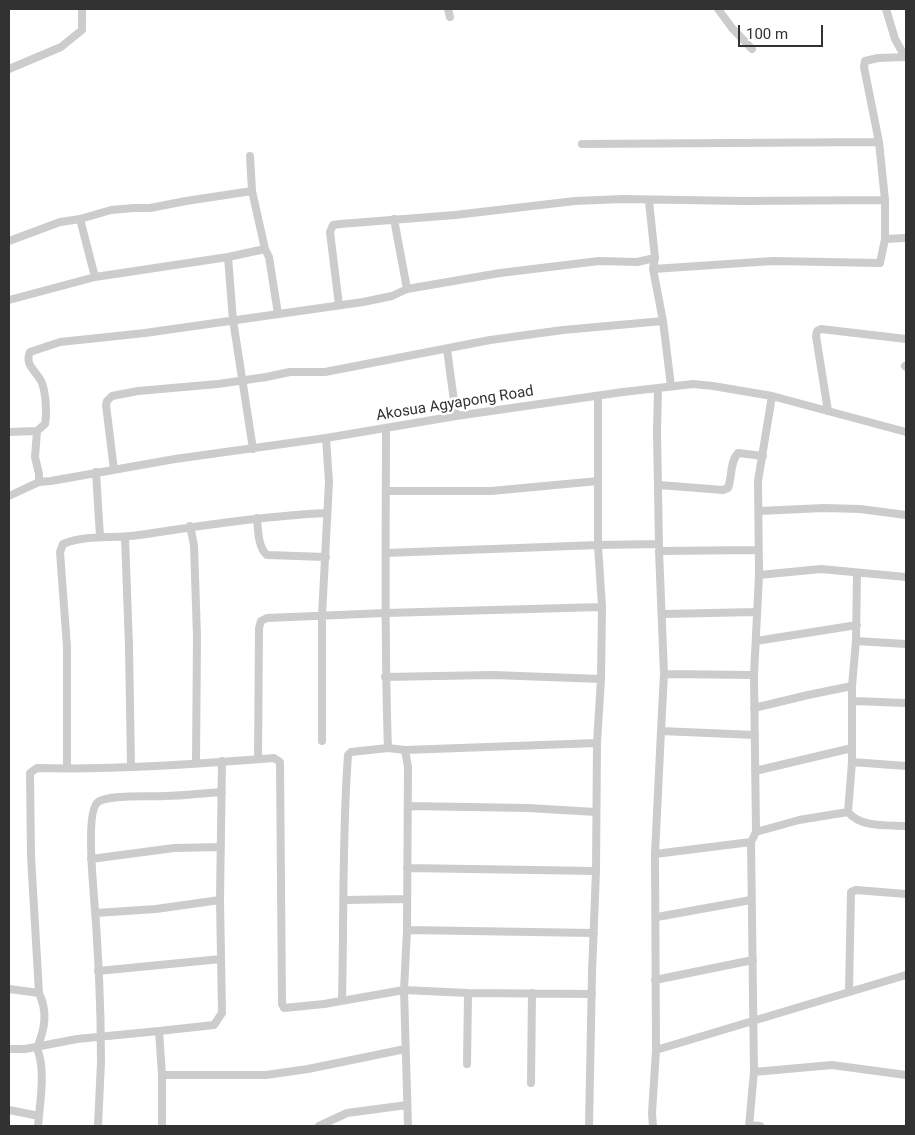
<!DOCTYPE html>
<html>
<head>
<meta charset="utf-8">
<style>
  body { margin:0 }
  #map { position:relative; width:915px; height:1135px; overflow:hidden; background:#fff; font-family:Roboto,sans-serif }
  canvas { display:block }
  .frame { position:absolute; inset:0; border:10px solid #323232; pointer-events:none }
  .scale { position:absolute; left:738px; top:25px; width:85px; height:22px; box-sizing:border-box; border:2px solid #323232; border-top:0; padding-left:6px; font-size:15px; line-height:18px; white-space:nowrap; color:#323232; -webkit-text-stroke:4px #fff; paint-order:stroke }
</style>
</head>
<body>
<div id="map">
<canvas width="915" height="1135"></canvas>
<div class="frame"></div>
<div class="scale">100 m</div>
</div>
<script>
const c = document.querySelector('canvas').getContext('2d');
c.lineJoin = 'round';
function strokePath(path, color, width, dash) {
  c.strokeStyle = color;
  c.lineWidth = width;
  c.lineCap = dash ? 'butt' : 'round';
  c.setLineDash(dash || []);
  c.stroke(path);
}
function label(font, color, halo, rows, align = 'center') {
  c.font = font + ' Roboto,sans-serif';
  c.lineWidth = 5;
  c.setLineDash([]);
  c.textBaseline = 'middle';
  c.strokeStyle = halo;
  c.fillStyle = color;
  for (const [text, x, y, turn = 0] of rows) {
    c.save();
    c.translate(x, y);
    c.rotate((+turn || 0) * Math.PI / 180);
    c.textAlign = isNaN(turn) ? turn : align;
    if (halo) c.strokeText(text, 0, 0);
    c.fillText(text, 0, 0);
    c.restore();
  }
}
const minor = new Path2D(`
  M448,9L450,17
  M718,9L732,28L752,49
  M886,9L895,39L905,57
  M9,69L61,47L82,30V9
  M582,144L879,142
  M250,156L252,191L265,249L269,257L278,314
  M885,200L879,142L864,67L865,61L878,58L906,57
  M649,201L655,258L653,269L663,321L671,386
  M80,219L111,210L134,208H150L186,201L252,191
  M394,219L407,289
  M885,239L906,238
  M9,241L60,222L80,219L95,277
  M228,257L233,320L253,449
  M9,300L95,277L228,257L265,249
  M339,305L330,232L333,225L340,224L455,215L575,201L623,199L743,201L885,200V239L880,263L773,261L653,269
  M447,349L456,416
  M905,366L906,367
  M658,388L657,432L659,546
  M598,396V545L659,544
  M828,411L816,336L817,331L821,329L906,339
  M386,428C386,535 384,642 388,748L405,750L408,767L407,930L404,990L408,1126
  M37,431L35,457L39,474V482
  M9,432L37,431L45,424C47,413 46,394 42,383C37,371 24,366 30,352L60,342L145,333L363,302L392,296L407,289L500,273L599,261L637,262L655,258
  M114,470L106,405L107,401L112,396L138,391L218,384L266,377L290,372H325L490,340L563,330L663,321
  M96,472L100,537
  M659,485L723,490L728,488C732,478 730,461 738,453L763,456
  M386,491H491L598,481
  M9,496L39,482L51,481L175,459L326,438L456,416L623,392L693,384L713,386L772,396L906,432
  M759,511L824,508L860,509L906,515
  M257,518C258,529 258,548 267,555L326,557
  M190,526L194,545L197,637L196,762
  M125,537L129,646L131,766
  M386,553L598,545L602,607L601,679L597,743L596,871L592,973L589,1126
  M857,573L856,641L852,686V762L848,812C861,828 887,825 906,826
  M759,575L821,569L906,577
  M663,614L756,612
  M756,641L857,625
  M856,641L906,644
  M664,674L754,675
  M385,677L493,675L601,679
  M853,701L906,703
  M754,708L808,695L852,686
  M755,735L661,731L664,674L659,551L757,550
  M322,741V616L329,482L326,438
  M405,750L597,743
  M258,759L259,628L261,621L267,618L386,613L602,607
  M852,762L906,766
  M67,768V647L60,552L63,544C88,534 113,539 139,535C201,526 263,516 327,513
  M755,771L852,748
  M409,806L528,808L596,812
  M756,832L799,820L848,812
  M655,854L751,842
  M91,859L174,848L221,847
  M407,868L596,871
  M345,900L407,899
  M96,913L156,909L220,900
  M657,917L751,900
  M407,930L594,933
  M98,971L221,959
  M655,980L753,960
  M9,989L39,993C48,1013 45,1028 37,1048C46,1071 40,1101 38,1126
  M849,992L851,892L856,890L906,894
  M39,993L31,856L30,773L37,768C116,770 195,764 274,758L280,762L282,1004L284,1008L324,1004L404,990L468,993L592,994
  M342,1000C344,918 342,837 348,755L351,752L388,748
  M9,1049H25L77,1039L159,1031
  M656,1050L906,975
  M467,1064L468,993
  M754,1072L832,1065L906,1075
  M162,1075H266L308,1069L405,1049
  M531,1083L532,993
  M9,1110L39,1116
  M749,1125L760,1126
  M98,1126C99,1105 100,1083 101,1062C101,1003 98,943 93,884C92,870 87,810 98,802C108,794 151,797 165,796C184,796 203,793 222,792
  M162,1126V1075L159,1031L214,1025L222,1013L220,900L222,761
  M319,1126L347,1113L407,1105
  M653,1126L652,1113L656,1050L655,854L661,731
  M749,1126L754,1072L751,842L756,832L754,675L759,575L758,481L772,396`);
const streetNames = [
  ["Akosua Agyapong Road",455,404,-9]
];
strokePath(minor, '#ccc', 8);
label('15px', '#323232', '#fff', streetNames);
</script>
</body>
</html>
